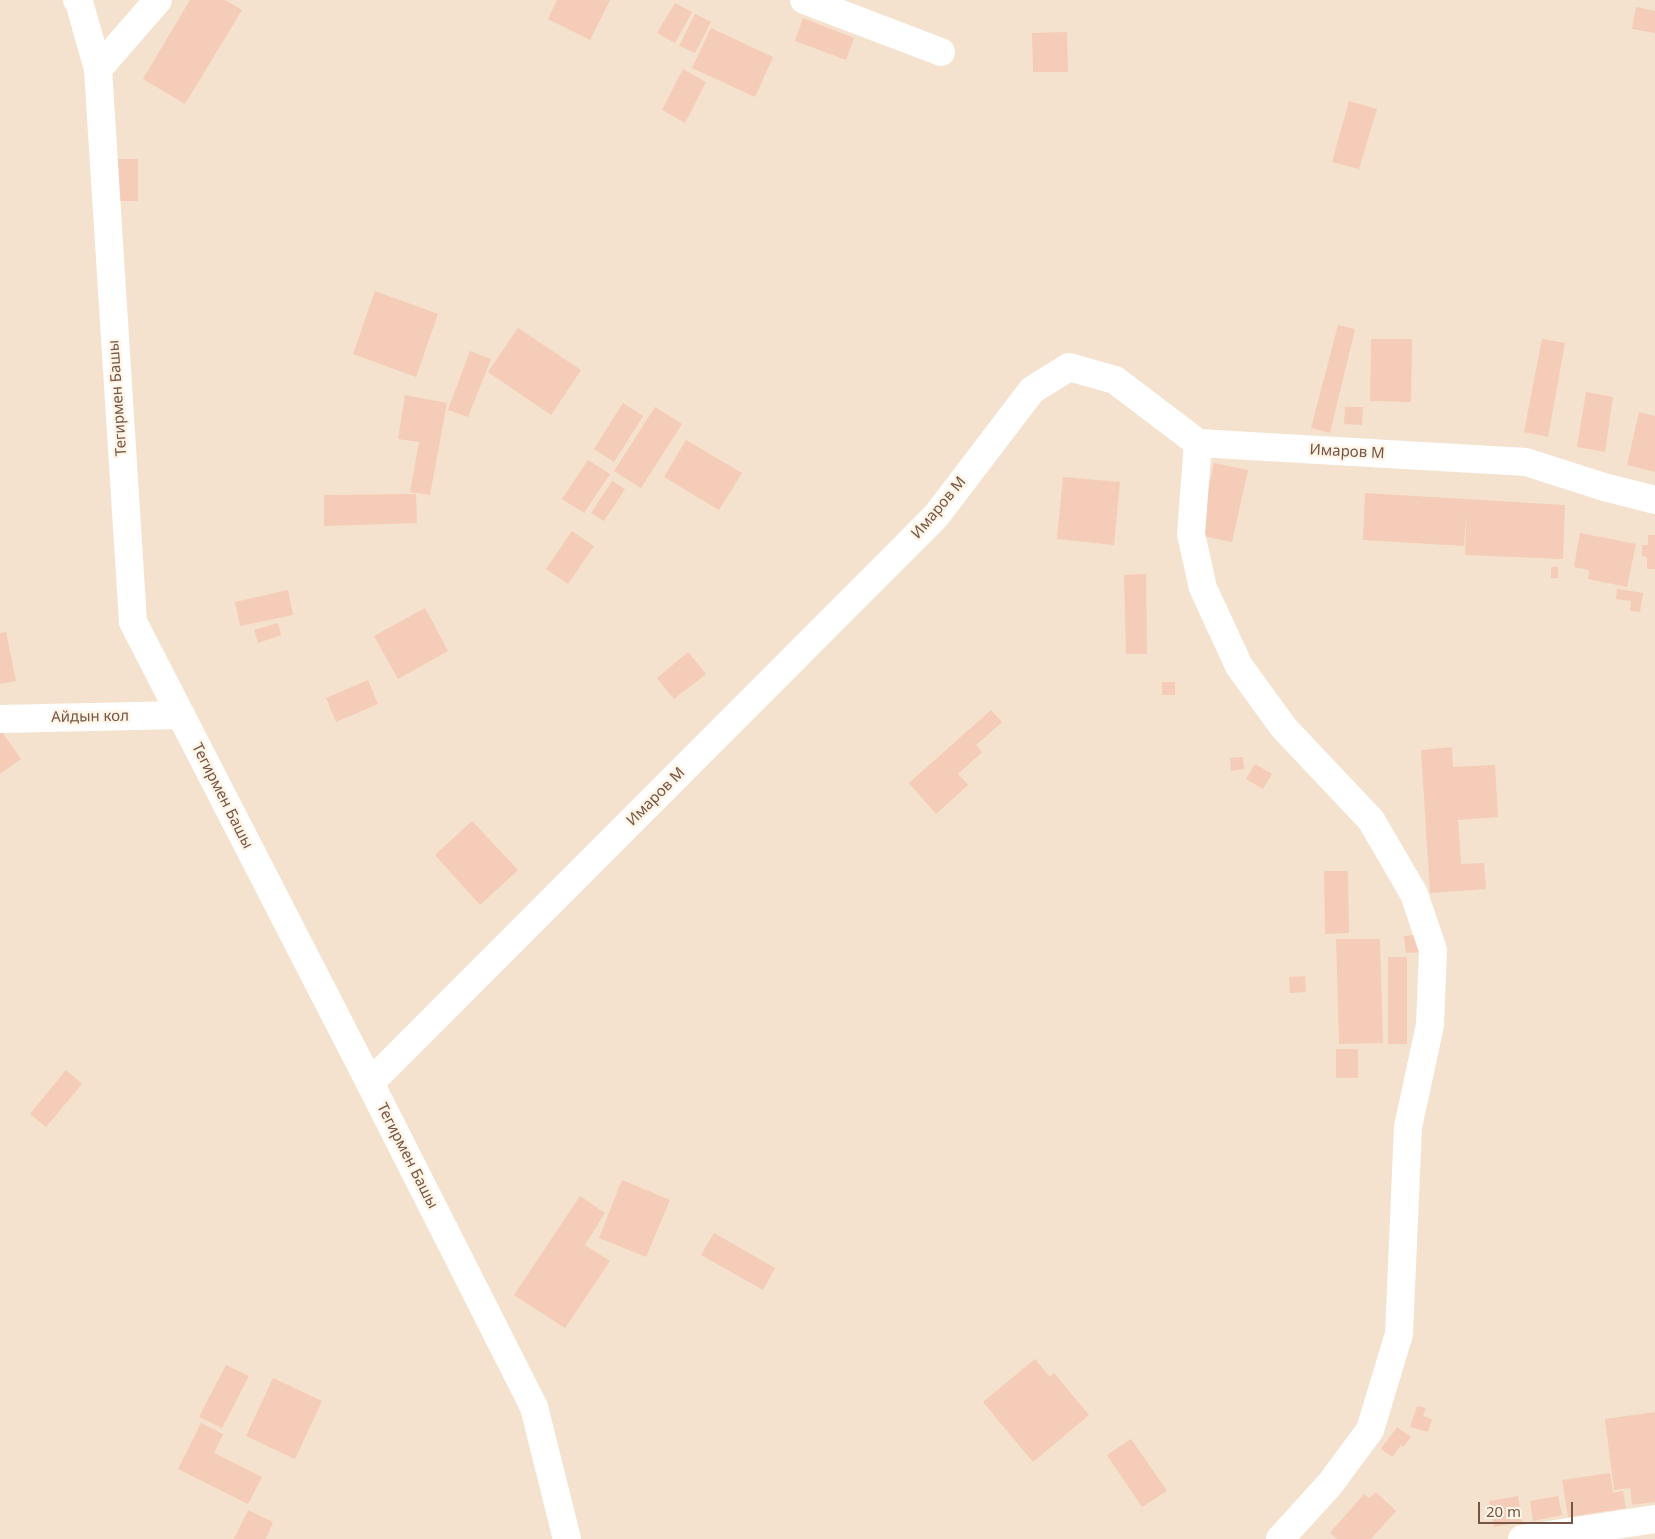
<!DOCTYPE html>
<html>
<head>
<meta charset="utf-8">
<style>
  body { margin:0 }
  #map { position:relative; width:1655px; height:1539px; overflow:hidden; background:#fdf1e0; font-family:"Noto Sans",sans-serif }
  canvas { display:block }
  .scale { position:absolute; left:1478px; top:1502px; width:95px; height:22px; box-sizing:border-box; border:2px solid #755546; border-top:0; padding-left:6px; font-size:15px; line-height:18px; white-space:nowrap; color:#755546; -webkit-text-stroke:4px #fff5e7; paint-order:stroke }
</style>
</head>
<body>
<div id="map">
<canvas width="1655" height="1539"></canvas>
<div class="scale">20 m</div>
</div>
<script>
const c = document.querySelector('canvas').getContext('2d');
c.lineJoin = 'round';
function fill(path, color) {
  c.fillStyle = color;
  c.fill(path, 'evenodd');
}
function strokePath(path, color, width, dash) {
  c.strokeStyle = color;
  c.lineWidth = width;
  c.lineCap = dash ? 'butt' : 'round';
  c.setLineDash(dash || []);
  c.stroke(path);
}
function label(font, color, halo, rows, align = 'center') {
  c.font = font + ' "Noto Sans",sans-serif';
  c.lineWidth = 5;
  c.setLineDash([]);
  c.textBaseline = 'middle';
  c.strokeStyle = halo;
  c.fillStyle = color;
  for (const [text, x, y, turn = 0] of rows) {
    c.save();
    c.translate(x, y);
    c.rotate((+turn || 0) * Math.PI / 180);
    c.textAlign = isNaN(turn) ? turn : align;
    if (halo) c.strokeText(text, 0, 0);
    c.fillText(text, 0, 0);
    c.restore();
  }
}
const residential = new Path2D(`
  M0,0H1655V1539H0Z`);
const building = new Path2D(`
  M190,0H225L242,10L185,104L143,79Z
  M557,0H610L590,40L548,19Z
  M675,3L692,12L675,43L657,33Z
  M1636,7L1655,11V33L1632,29Z
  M695,14L711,22L695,53L679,46Z
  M803,18L854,38L846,60L795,41Z
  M711,28L773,57L755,97L692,68Z
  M1067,32L1068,72H1033L1032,33Z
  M683,69L706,82L685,123L662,110Z
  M1349,101L1377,109L1359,169L1332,162Z
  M112,159H138V201H112Z
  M375,291L438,314L416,377L353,354Z
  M1338,325L1355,329L1330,433L1311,428Z
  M518,328L581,370L551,415L488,372Z
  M1371,339H1412L1411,402L1370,401Z
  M1542,339L1565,343L1548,437L1524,432Z
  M470,351L491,359L468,417L448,410Z
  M1586,392L1613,397L1605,452L1577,447Z
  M405,395L447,403L430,495L410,492L419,442L398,439Z
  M623,403L643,416L614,462L594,449Z
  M655,407L682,424L641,488L614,471Z
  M1345,407H1363L1362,425L1344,424Z
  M1639,412L1655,416V472L1627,465Z
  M686,440L742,473L719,510L664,477Z
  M588,460L610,474L584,513L562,499Z
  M1214,463L1248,470L1232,542L1198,535Z
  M1063,477L1120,482L1114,545L1057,539Z
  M612,481L625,489L604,521L591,513Z
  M1365,493L1565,505L1563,559L1465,555L1467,511L1464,546L1363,540Z
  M416,494L417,523L324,526V495Z
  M572,531L594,546L568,584L546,569Z
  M1580,533L1636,544L1627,587L1588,579L1589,570L1574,567Z
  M1648,535H1655V569H1647V557L1642,556V545H1648Z
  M1551,567H1558V578H1551Z
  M1146,574L1147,654H1126L1124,575Z
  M1617,589L1643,593L1640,612L1630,611L1631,601L1616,599Z
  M288,590L293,615L240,626L235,602Z
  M425,608L448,651L398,679L374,636Z
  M278,623L281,635L258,643L254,630Z
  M6,632L16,681L0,684V633Z
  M688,652L706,674L674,699L657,678Z
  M368,680L378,704L336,722L326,698Z
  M1162,682H1175V695H1162Z
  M991,710L1002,722L976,745L982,752L958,774L968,785L936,814L909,783Z
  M0,729L21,759L0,774Z
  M1452,747L1453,767L1495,765L1498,817L1458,820L1461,864L1484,863L1486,889L1430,893L1421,750Z
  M1243,757L1244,769L1231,771L1230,758Z
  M1255,764L1272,774L1263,789L1246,779Z
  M472,821L518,870L480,905L435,855Z
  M1324,871H1348L1349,933L1325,934Z
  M1423,934L1425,952L1406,953L1404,936Z
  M1336,939H1380L1383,1043L1339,1044Z
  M1388,957H1407V1044H1388Z
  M1305,976L1306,992L1290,993L1289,977Z
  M1336,1049H1358V1078H1336Z
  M66,1070L82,1084L46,1127L30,1114Z
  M622,1180L670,1200L646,1257L599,1238Z
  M580,1196L605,1213L585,1245L610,1261L565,1328L514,1295Z
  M714,1233L775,1268L763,1290L701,1255Z
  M1035,1359L1050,1377L1054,1373L1089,1415L1033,1462L983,1402Z
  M226,1365L249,1376L222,1428L199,1417Z
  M273,1378L322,1401L295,1459L246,1436Z
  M1417,1406L1426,1408L1423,1416L1432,1419L1428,1432L1410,1427Z
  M1655,1412V1502L1632,1505L1630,1488L1614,1490L1605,1419Z
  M201,1423L223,1434L214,1453L262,1477L248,1504L178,1469Z
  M1397,1427L1411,1437L1403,1447L1401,1445L1392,1457L1381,1449Z
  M1131,1439L1167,1491L1142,1507L1107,1455Z
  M1610,1473L1613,1493L1623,1491L1626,1508L1568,1517L1562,1480Z
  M1376,1492L1396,1511L1371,1539H1337L1330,1533L1364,1494L1369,1498Z
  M1518,1496L1522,1522L1494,1527L1489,1501Z
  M1558,1496L1562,1515L1533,1521L1530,1501Z
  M248,1510L273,1522L266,1539H234Z`);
const street = new Path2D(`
  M804,0L941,52
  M98,69L158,0
  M1198,443L1191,534L1203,588L1239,666L1284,728L1371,820L1414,894L1433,950L1430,1025L1408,1127L1399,1334L1370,1430L1330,1484L1280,1539
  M0,719L181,715
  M370,1083L936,516L1032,390L1069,367L1115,380L1198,443L1526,462L1604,487L1655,500
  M1522,1539L1655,1519`);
const secondary = new Path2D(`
  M77,0L79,2L98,69L133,622L370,1083L534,1407L567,1539`);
const streetNames = [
  ["Тегирмен Башы",118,398,-94],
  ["Имаров М",1347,452,3],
  ["Имаров М",939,508,-50],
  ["Айдын кол",90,717,-1],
  ["Тегирмен Башы",222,796,63],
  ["Имаров М",656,797,-45],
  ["Тегирмен Башы",407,1156,63]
];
fill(residential, '#f5e2ce');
fill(building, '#f4ccb7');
strokePath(street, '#fff', 28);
strokePath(secondary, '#fff', 28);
label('15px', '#755546', '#fff5e7', streetNames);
</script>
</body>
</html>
